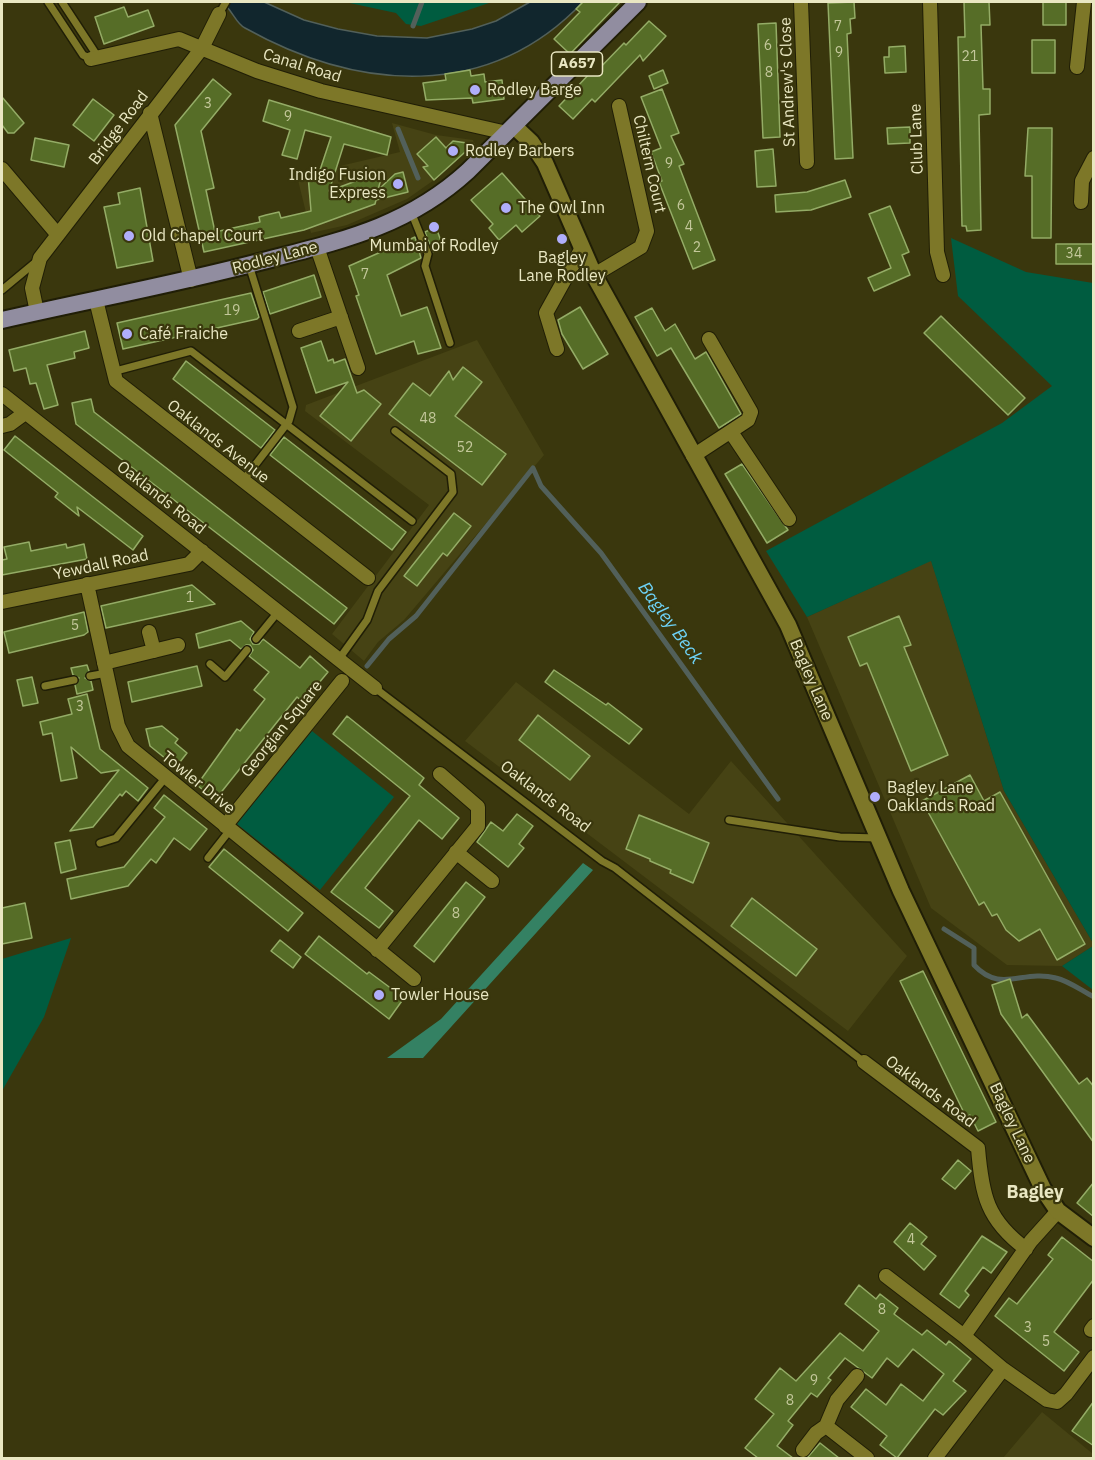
<!DOCTYPE html>
<html>
<head>
<meta charset="utf-8">
<style>
  body { margin:0 }
  #map { position:relative; width:1095px; height:1460px; overflow:hidden; background:#3a370d; font-family:"IBM Plex Sans",sans-serif }
  canvas { display:block }
  .frame { position:absolute; inset:0; border:3px solid #e9e7c2; pointer-events:none }
</style>
</head>
<body>
<div id="map">
<canvas width="1095" height="1460"></canvas>
<div class="frame"></div>
</div>
<script>
const c = document.querySelector('canvas').getContext('2d');
c.lineJoin = 'round';
function fill(path, color) {
  c.fillStyle = color;
  c.fill(path, 'evenodd');
}
function strokePath(path, color, width, dash) {
  c.strokeStyle = color;
  c.lineWidth = width;
  c.lineCap = dash ? 'butt' : 'round';
  c.setLineDash(dash || []);
  c.stroke(path);
}
function label(font, color, halo, rows, align = 'center') {
  c.font = font + ' "IBM Plex Sans",sans-serif';
  c.lineWidth = 4.5;
  c.setLineDash([]);
  c.textBaseline = 'middle';
  c.strokeStyle = halo;
  c.fillStyle = color;
  for (const [text, x, y, turn = 0] of rows) {
    c.save();
    c.translate(x, y);
    c.rotate((+turn || 0) * Math.PI / 180);
    c.textAlign = isNaN(turn) ? turn : align;
    if (halo) c.strokeText(text, 0, 0);
    c.fillText(text, 0, 0);
    c.restore();
  }
}
const built = new Path2D(`
  M392,123L436,135L473,140L474,144L434,180L407,199L347,225L311,233L297,176L400,152Z
  M477,340L544,455L404,620L378,642L364,661L332,634L429,505L305,411L306,405Z
  M931,560L1004,791L1093,943V946L1062,966L1007,965L931,908L807,617Z
  M516,682L689,814L731,761L907,956L848,1031L465,741Z
  M1042,1412L1093,1454V1458H1003Z`);
const green = new Path2D(`
  M345,2H492L421,26L406,24L396,13Z
  M951,238L1026,272L1093,283V943L1004,791L931,561L807,617L766,551L1002,423L1052,386L958,296Z
  M312,731L394,797L320,890L237,824Z
  M71,938L44,1017L2,1091V959Z
  M1093,946V990L1062,966Z`);
const forest = new Path2D(`
  M583,863L593,870L423,1058H387L441,1019Z`);
const water = new Path2D(`
  M221,2H264L304,20L338,29L377,36L427,38L472,29L496,21L530,2H583C488,102 358,91 245,28C235,23 232,8 221,2Z`);
const stream = new Path2D(`
  M413,26L422,2
  M398,129L418,178
  M367,666L389,639L416,616L533,468L541,486L601,553L778,799
  M944,929L974,948V965C1001,994 1022,969 1056,978C1069,981 1082,991 1094,997`);
const building = new Path2D(`
  M583,2H620L570,54L554,39L580,12L576,9Z
  M854,2L855,18L850,19L851,33L847,34L853,158L835,159L828,3Z
  M964,2H989L990,25H981L983,89H990V114L979,115L981,230L967,231L966,226H962L958,37H965Z
  M1043,2H1066V25H1043Z
  M124,7L128,17L148,10L154,26L104,44L95,17Z
  M649,21L666,36L643,61L640,55L595,102L592,99L573,119L559,106L592,71L594,74L624,43L626,45Z
  M776,23L780,137L763,138L758,24Z
  M1032,40H1055V73H1032Z
  M905,46L906,72L885,73L884,57H889V47Z
  M470,70L471,76L484,74L485,82L502,80L504,99L473,103L472,98L426,100L423,83L446,80L445,74Z
  M663,70L668,83L654,89L649,76Z
  M213,79L231,94L201,131L214,188L206,190L215,232L260,222L259,217L266,215L279,212L281,218L311,211L308,175L319,173L331,137L305,130L297,159L282,155L290,130L263,121L269,100L391,137L387,155L344,144L329,191L383,171L378,190L395,174L403,172L408,192L376,200L375,204L304,230L204,252L175,125Z
  M662,89L679,133L671,136L684,164L679,166L715,260L693,269L659,182L662,181L651,152L661,148L641,97Z
  M2,97L24,123L14,133H8L2,125Z
  M93,99L114,115L94,141L73,125Z
  M910,127V143L888,144L887,128Z
  M1028,128H1052L1051,238H1032V176H1025Z
  M436,137L446,148L453,141L474,144L434,180L423,167L428,166L417,154Z
  M35,138L69,145L64,167L31,160Z
  M773,149L776,186L757,187L755,151Z
  M502,173L540,216L522,232L516,225L499,240L489,228L493,224L471,200Z
  M845,180L851,197L811,210L776,212L775,195L807,192Z
  M140,188L153,261L117,268L104,207L120,204L118,193Z
  M890,206L909,252L902,255L910,275L874,291L868,278L891,268L869,214Z
  M436,227L443,247L433,252L425,232Z
  M415,237L421,258L387,275L401,316L427,307L441,348L418,354L414,341L376,354L356,296L359,295L349,266Z
  M1056,244H1094V264H1056Z
  M314,275L321,297L270,314L263,292Z
  M251,293L259,317L257,319L123,349L117,323Z
  M580,307L608,354L583,369L562,334L558,320Z
  M652,308L665,331L675,324L695,359L706,352L741,414L719,428L671,348L657,356L635,317Z
  M941,316L1025,398L1008,415L924,333Z
  M85,331L89,348L74,352L75,358L47,365L58,405L44,409L36,383L30,384L26,368L14,371L9,350Z
  M321,341L328,361L333,359L334,363L345,359L357,393L364,390L381,404L351,441L320,416L348,382L316,393L301,348Z
  M186,361L275,430L261,448L173,379Z
  M463,367L482,382L455,416L506,454L482,485L389,414L413,383L430,396L449,371L453,380Z
  M91,399L94,412L347,608L334,624L76,424L72,403Z
  M15,436L143,536L133,550L77,507L79,516L55,497L58,493L4,450Z
  M284,437L406,532L392,550L270,455Z
  M742,464L788,530L767,543L725,474Z
  M454,513L471,526L447,556L443,553L417,586L404,576Z
  M29,542L31,551L66,544L67,548L84,544L87,559L2,575V560L7,559L4,547Z
  M192,585L215,604L106,628L101,606Z
  M84,612L88,632L84,635L9,653L4,632Z
  M899,616L911,645L904,647L948,755L911,771L867,663L860,666L848,637Z
  M241,621L254,632L250,639L253,644H259L263,639L300,668L310,656L328,672L303,702L297,697L215,800L197,785L237,729L240,731L265,699L254,690L269,672L249,656L253,650L250,645H246L241,649L230,640L199,648L196,634Z
  M87,665L89,671L85,678L91,681L93,690L77,694L75,685L79,678L73,675L71,668Z
  M197,666L202,686L132,702L128,682Z
  M554,670L606,705L608,703L642,729L629,744L545,682Z
  M32,677L38,703L23,706L17,680Z
  M87,694L100,749L148,788L138,801L126,791L122,796L120,794L93,827L70,831L119,770L101,773L71,747L77,778L61,781L52,733L43,735L40,722L72,714L68,699Z
  M538,715L590,756L570,780L519,740Z
  M347,716L424,778L419,785L459,818L442,839L419,820L365,888L393,911L379,928L331,892L410,796L333,734Z
  M162,726L178,739L175,743L187,753L176,767L150,746L146,729Z
  M970,775L984,801L1000,792L1085,944L1057,960L1040,929L1019,941L1006,930L997,914L992,916L984,902L979,905L922,801Z
  M164,795L207,829L190,850L174,838L156,863L151,859L128,886L71,899L67,879L124,867L165,817L154,808Z
  M517,814L533,826L519,844L524,848L508,867L477,842L491,822L503,831Z
  M639,815L709,843L693,883L670,873L671,870L650,861V859L626,849Z
  M70,840L76,869L61,873L55,843Z
  M224,849L303,913L288,931L209,867Z
  M466,882L485,897L434,962L414,946Z
  M752,898L817,949L796,976L731,926Z
  M25,903L32,938L2,944V908Z
  M319,936L367,974L369,972L404,998L389,1019L305,954Z
  M280,940L301,957L293,968L271,951Z
  M923,971L996,1122L978,1131L970,1115L966,1117L900,981Z
  M1010,979L1022,1018L1027,1014L1079,1084L1087,1078L1094,1087V1143L1001,1014L992,985Z
  M958,1160L971,1171L955,1189L942,1179Z
  M1094,1182V1217L1077,1203Z
  M910,1223L927,1237L921,1244L936,1256L924,1270L894,1242Z
  M982,1236L1007,1252L991,1273L983,1267L965,1291L969,1295L959,1308L940,1294Z
  M1062,1237L1094,1262V1279L1054,1332L1079,1352L1064,1371L995,1316L1009,1298L1017,1304L1053,1259L1048,1255Z
  M859,1285L876,1299L880,1294L898,1308L894,1314L922,1335L927,1330L946,1345L949,1341L971,1359L953,1381L966,1391L943,1415L935,1409L897,1458L880,1445L887,1436L851,1407L866,1389L886,1405L901,1384L923,1401L944,1374L913,1349L898,1367L887,1358L872,1378L845,1358L828,1378L831,1380L817,1397L811,1393L788,1421L793,1425L777,1446L793,1458H758L745,1448L774,1414L755,1399L780,1368L796,1381L840,1333L863,1351L879,1331L845,1304Z
  M1094,1401V1446L1072,1431Z
  M820,1443L839,1458H807Z`);
const service = new Path2D(`
  M48,2L83,55L91,59
  M62,2L98,57
  M219,14L226,2
  M412,214L428,254L425,266L450,343
  M2,290L37,261
  M112,372L191,351L412,521
  M242,482L289,421L293,407L249,265
  M256,639L278,612
  M339,659L367,620L378,591L453,492L451,474L395,431
  M210,664L225,677L247,650
  M90,676L107,673
  M45,686L74,680
  M375,688L602,861L615,868L864,1062
  M729,820L840,837L878,838
  M100,843L116,838L166,777
  M208,858L230,830`);
const minor = new Path2D(`
  M801,2L807,162
  M930,2L937,252L943,275
  M91,59L179,39L257,71L321,91L507,133
  M1077,67L1084,2
  M150,113L191,280
  M2,169L58,235
  M1081,202L1082,181L1094,158
  M317,247L358,368
  M594,275L641,247L647,231L619,106
  M96,300L116,381L368,578
  M37,312L32,288L40,258L202,48L219,14
  M299,331L341,317
  M557,349L546,313L582,248
  M2,394L375,688
  M2,426L10,424L25,413
  M731,432L789,519
  M693,456L748,420L751,412L709,339
  M87,584L118,726L128,746L414,979
  M2,602L189,564L202,551
  M149,632L154,651
  M104,663L178,645
  M225,826L342,681
  M456,852L492,881
  M377,950L478,826V807L440,774
  M864,1062L978,1148C982,1196 987,1220 1026,1249
  M886,1276L964,1336L1003,1369L935,1458
  M1091,1330L1094,1326
  M964,1336L1031,1241L1058,1211
  M1003,1369L1047,1400L1057,1402L1066,1394L1094,1357
  M826,1426L867,1458
  M803,1450L816,1433L826,1426L837,1400L857,1376`);
const tertiary = new Path2D(`
  M514,126L531,142L545,163L594,275L788,625L901,891L1043,1189L1058,1211L1094,1238`);
const primary = new Path2D(`
  M2,320C89,300 176,284 263,261C340,241 407,227 468,171L638,2`);
const markers = [
  [475,90,6,"#b0aefa"],
  [453,151,6,"#b0aefa"],
  [398,184,6,"#b0aefa"],
  [506,208,6,"#b0aefa"],
  [434,227,6,"#b0aefa"],
  [129,236,6,"#b0aefa"],
  [562,239,6,"#b0aefa"],
  [127,334,6,"#b0aefa"],
  [875,797,6,"#b0aefa"],
  [379,995,6,"#b0aefa"]
];
const numberNames = [
  ["7",838,27],
  ["6",768,46],
  ["9",839,53],
  ["21",970,57],
  ["8",769,73],
  ["3",208,104],
  ["9",288,117],
  ["9",669,164],
  ["6",681,206],
  ["4",689,227],
  ["2",697,248],
  ["34",1074,254],
  ["7",365,275],
  ["19",232,311],
  ["48",428,419],
  ["52",465,448],
  ["1",190,598],
  ["5",75,626],
  ["3",80,707],
  ["8",456,914],
  ["4",911,1240],
  ["8",882,1310],
  ["3",1028,1328],
  ["5",1046,1342],
  ["9",814,1381],
  ["8",790,1401]
];
const shields = [
  [577,64,51]
];
const shieldNames = [
  ["A657",577,64]
];
const streetNames = [
  ["Canal Road",302,66,17],
  ["St Andrew's Close",788,82,-92],
  ["Bridge Road",119,128,-53],
  ["Club Lane",917,139,-92],
  ["Chiltern Court",649,164,77],
  ["Rodley Lane",275,258,-15],
  ["Oaklands Avenue",218,442,38],
  ["Oaklands Road",161,498,38],
  ["Yewdall Road",101,565,-12],
  ["Bagley Lane",811,680,67],
  ["Georgian Square",282,729,-51],
  ["Towler Drive",198,783,39],
  ["Oaklands Road",545,797,37],
  ["Oaklands Road",930,1092,37],
  ["Bagley Lane",1012,1123,65]
];
const poiNames = [
  ["Rodley Barge",487,90],
  ["Rodley Barbers",465,151],
  ["Indigo Fusion",386,175,"right"],
  ["Express",386,193,"right"],
  ["The Owl Inn",518,208],
  ["Old Chapel Court",141,236],
  ["Mumbai of Rodley",434,246,"center"],
  ["Bagley",562,258,"center"],
  ["Lane Rodley",562,276,"center"],
  ["Café Fraiche",139,334],
  ["Bagley Lane",887,788],
  ["Oaklands Road",887,806],
  ["Towler House",391,995]
];
const waterNames = [
  ["Bagley Beck",670,623,54]
];
const neighbourhoodNames = [
  ["Bagley",1035,1193]
];
fill(built, '#464314');
fill(green, '#005c40');
fill(forest, '#348163');
fill(water, '#11262d');
strokePath(water, '#52605a', 1.5);
strokePath(stream, '#52605a', 5);
fill(building, '#566d27');
strokePath(building, '#94ac66', 1.5);
strokePath(service, '#201e06', 10);
strokePath(minor, '#201e06', 16);
strokePath(tertiary, '#201e06', 20);
strokePath(primary, '#201e06', 20);
strokePath(service, '#7d7728', 7);
strokePath(minor, '#7d7728', 14);
strokePath(tertiary, '#7d7728', 16);
strokePath(primary, '#918da0', 16);
for (const [x, y, r, color] of markers) {
  const dot = new Path2D();
  dot.arc(x, y, r, 0, 2 * Math.PI);
  c.fillStyle = color;
  c.fill(dot);
  strokePath(dot, '#3a370d', 2);
}
label('14px', '#c4c89b', null, numberNames);
for (const [x, y, w] of shields) {
  const box = new Path2D();
  box.roundRect(x - w / 2, y - 12, w, 24, 4.5);
  c.fillStyle = '#3a370d';
  c.fill(box);
  strokePath(box, '#e9e7c2', 1.5);
}
label('bold 15px', '#e9e7c2', null, shieldNames);
label('16px', '#e9e7c2', '#3a370d', streetNames);
label('16px', '#e9e7c2', '#3a370d', poiNames, 'left');
label('italic 18px', '#6ed3f8', '#3a370d', waterNames);
label('bold 18px', '#e9e7c2', '#3a370d', neighbourhoodNames);
</script>
</body>
</html>
